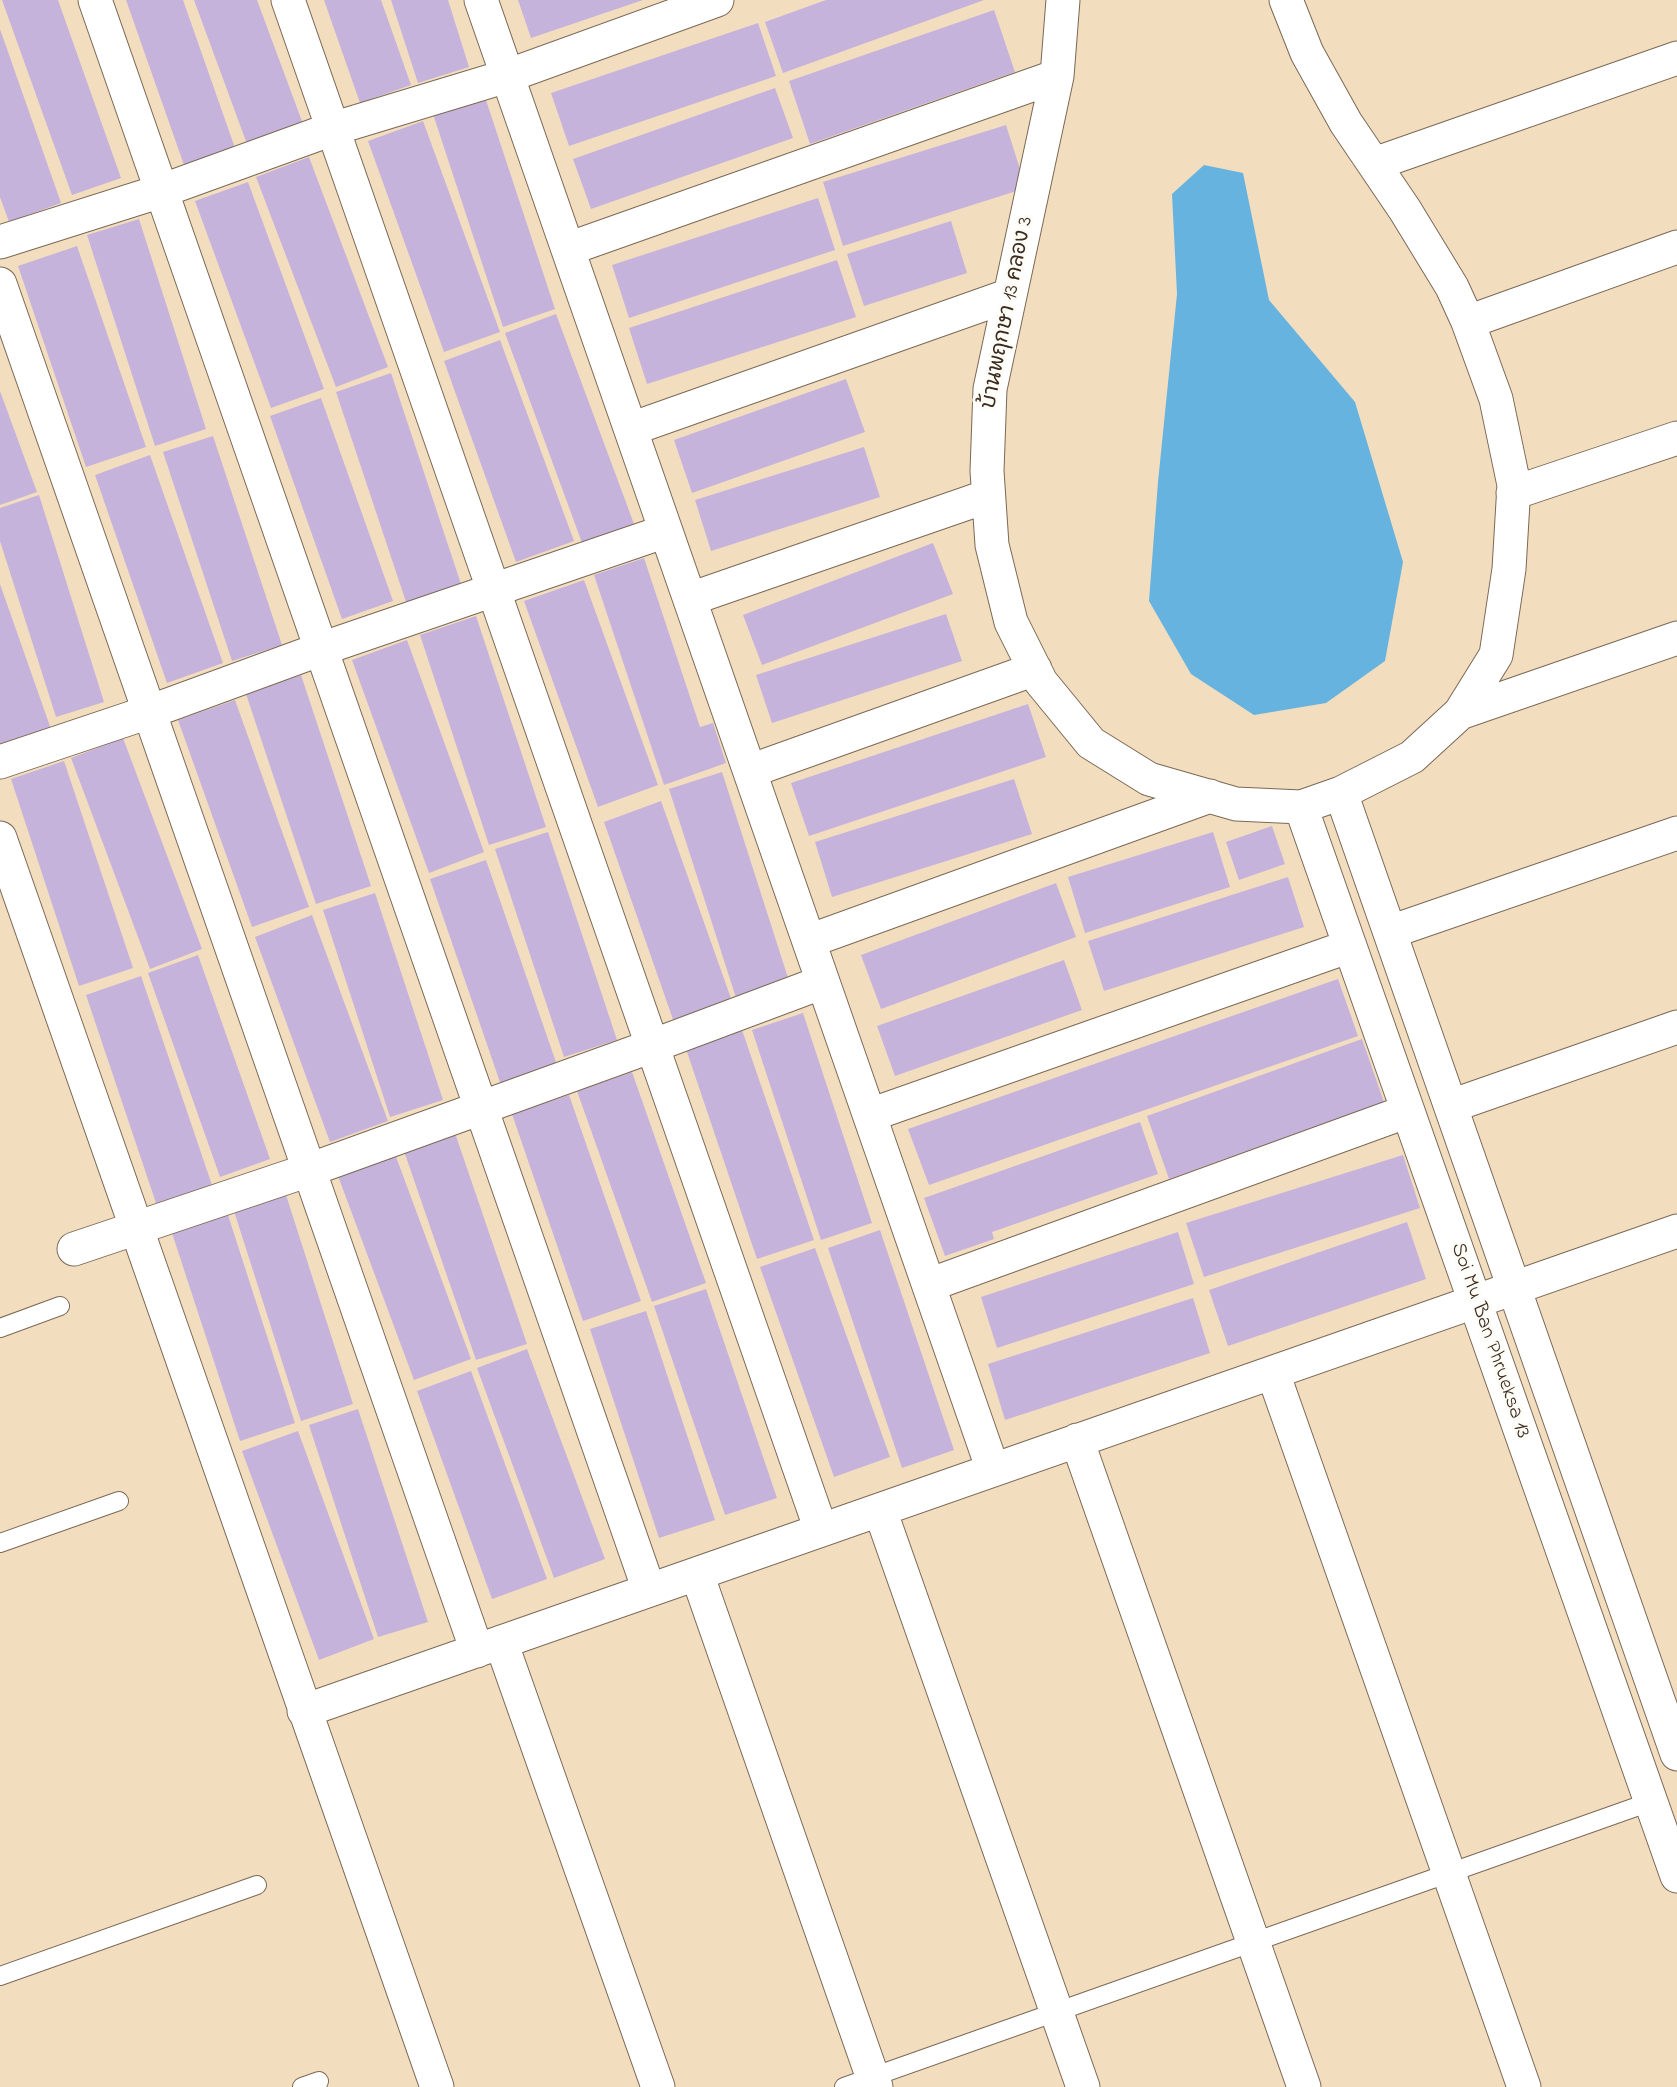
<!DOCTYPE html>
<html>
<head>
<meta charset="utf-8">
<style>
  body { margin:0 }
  canvas { display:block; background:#f2ddbf }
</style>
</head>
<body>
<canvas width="1677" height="2087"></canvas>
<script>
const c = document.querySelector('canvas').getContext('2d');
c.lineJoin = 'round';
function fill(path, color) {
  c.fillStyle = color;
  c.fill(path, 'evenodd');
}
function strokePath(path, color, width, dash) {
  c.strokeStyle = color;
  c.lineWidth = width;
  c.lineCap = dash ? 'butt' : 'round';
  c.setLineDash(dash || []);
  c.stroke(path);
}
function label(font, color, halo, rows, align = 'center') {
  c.font = font + ' "Indie Flower","Playpen Sans Thai",sans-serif';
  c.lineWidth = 6;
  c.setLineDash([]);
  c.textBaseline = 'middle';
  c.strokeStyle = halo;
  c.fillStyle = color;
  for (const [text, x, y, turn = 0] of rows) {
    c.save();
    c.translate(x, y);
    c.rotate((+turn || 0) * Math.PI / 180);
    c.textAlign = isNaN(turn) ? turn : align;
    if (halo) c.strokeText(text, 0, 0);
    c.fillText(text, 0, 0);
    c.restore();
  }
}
const water = new Path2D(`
  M1204,165L1243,173L1269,300L1355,402L1403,562L1385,661L1326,703L1254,715L1191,674L1149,601L1158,482L1177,294L1172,194Z`);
const building = new Path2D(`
  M2,0H58L121,178L72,195Z
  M126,0H183L235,148L184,165Z
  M194,0H257L303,124L247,144Z
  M324,0H381L411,85L360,103Z
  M391,0H448L469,67L418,83Z
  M518,0H643L531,38Z
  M826,0H984L783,73L765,22Z
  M994,10L1015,72L810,144L789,81Z
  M758,23L776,76L569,146L551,93Z
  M0,29L61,203L9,222L0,197Z
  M775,88L793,138L591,209L573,159Z
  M485,97L555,309L503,327L433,114Z
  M423,121L500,332L444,352L368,141Z
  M1006,125L1026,188L843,246L823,182Z
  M309,157L388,367L336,387L256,177Z
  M248,182L324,389L271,408L195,201Z
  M818,198L835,250L629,318L612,265Z
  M139,219L206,429L155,446L87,235Z
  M951,221L967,273L864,306L847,254Z
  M77,246L146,447L86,467L18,266Z
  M837,260L856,317L647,384L629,328Z
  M556,314L637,532L585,551L505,333Z
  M500,340L574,541L516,562L444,361Z
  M391,373L461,584L406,602L336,392Z
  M846,379L865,432L692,493L674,440Z
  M0,391L37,492L0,505Z
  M321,398L393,601L342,619L270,416Z
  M213,436L282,645L232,661L163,452Z
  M864,447L880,497L711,551L695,500Z
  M150,455L223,663L167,683L95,475Z
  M39,495L104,702L56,717L0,541V508Z
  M933,543L953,594L762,665L743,615Z
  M644,558L700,727L713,723L726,763L664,785L594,575Z
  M584,580L658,785L598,807L524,601Z
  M0,584L52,732L0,750Z
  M946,614L962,661L772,723L756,675Z
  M476,616L546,827L489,845L420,635Z
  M407,640L484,852L429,873L352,660Z
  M301,675L371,886L316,904L246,694Z
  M235,700L309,907L252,927L178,720Z
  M1028,704L1046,757L809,836L791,783Z
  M123,738L202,949L150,969L71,758Z
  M64,761L133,968L79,986L11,779Z
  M722,772L790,984L737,1001L669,789Z
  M1014,779L1032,834L832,897L815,842Z
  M661,801L734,1007L676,1028L604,822Z
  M1272,826L1285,864L1239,880L1226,842Z
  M548,832L617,1040L564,1057L495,849Z
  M1213,832L1230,887L1085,933L1068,877Z
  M486,860L558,1068L502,1088L430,879Z
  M1288,877L1304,927L1104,991L1088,941Z
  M1056,883L1076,937L881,1009L861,955Z
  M375,893L443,1100L390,1117L323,910Z
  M312,915L388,1121L330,1142L255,937Z
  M198,955L270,1159L220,1177L148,973Z
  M1064,960L1082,1010L895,1076L877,1026Z
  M141,976L214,1191L158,1209L86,995Z
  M1338,979L1358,1036L929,1185L908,1129Z
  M803,1013L872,1223L821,1240L752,1030Z
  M742,1030L814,1240L757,1259L686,1049Z
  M1362,1039L1384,1102L1169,1179L1147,1116Z
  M632,1072L706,1283L652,1302L577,1091Z
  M569,1095L641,1301L583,1321L512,1114Z
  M1140,1122L1158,1174L992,1232L994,1239L945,1256L924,1198Z
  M455,1133L527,1344L476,1360L404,1151Z
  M395,1154L471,1359L414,1380L338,1176Z
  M1403,1155L1420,1208L1204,1277L1186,1223Z
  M286,1195L353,1404L301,1421L234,1211Z
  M228,1215L295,1423L240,1441L172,1233Z
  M1407,1222L1426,1279L1228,1346L1209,1290Z
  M880,1230L954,1450L902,1468L828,1248Z
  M1178,1232L1194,1284L997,1348L981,1297Z
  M815,1248L890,1457L834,1477L760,1267Z
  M706,1289L777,1498L725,1515L654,1306Z
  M1193,1298L1210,1353L1005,1420L988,1364Z
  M646,1311L715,1520L659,1538L590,1329Z
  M527,1349L605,1559L554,1578L477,1368Z
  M471,1371L547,1579L492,1599L417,1391Z
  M358,1409L428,1622L378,1637L309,1425Z
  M298,1431L374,1639L319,1660L242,1451Z`);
const lane = new Path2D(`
  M0,1328L60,1306
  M0,1543L119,1501
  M0,1976L257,1885
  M302,2087L319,2081
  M844,2087L1650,1802`);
const street = new Path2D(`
  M95,0L649,1590
  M288,0L821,1530
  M481,0L993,1470
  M1063,0L1057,76L990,389L987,471L992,545L1011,622L1041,682L1091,743L1149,779L1236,804L1301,807L1341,793L1412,757L1460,713L1496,655L1509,569L1514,485L1496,399L1468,322L1452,287L1405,210L1346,123L1307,53L1286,0
  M1374,164L1677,58
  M0,242L161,191L332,129L507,76L717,0
  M568,249L1057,76
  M0,284L477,1651
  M1468,322L1677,247
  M631,429L1010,295
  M1513,493L1677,438
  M690,599L988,496
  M1460,713L1677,638
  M0,762L149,712L321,649L666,531
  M750,771L1035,669
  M1341,793L1677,1754
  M1301,807L1677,1876
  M0,838L437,2087
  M1390,932L1677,833
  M809,941L1210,796
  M1451,1106L1677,1027
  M870,1115L1350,946
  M74,1249L309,1170L652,1046L823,982
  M929,1285L1408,1111
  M1273,1373L1524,2087
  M1077,1440L1304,2087
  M880,1510L1083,2087
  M697,1574L876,2087
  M501,1642L658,2087
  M304,1711L1677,1231`);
const streetNames = [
  ["บ้านพฤกษา 13 คลอง 3",1009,313,-79],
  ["Soi Mu Ban Phrueksa 13",1489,1341,71]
];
fill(water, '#67b3e0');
fill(building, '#c6b3dc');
strokePath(lane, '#7b6956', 20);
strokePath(street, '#7b6956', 35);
strokePath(lane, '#fff', 18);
strokePath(street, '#fff', 33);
label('21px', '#3b2a1e', '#fdfcf7', streetNames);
</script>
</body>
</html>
